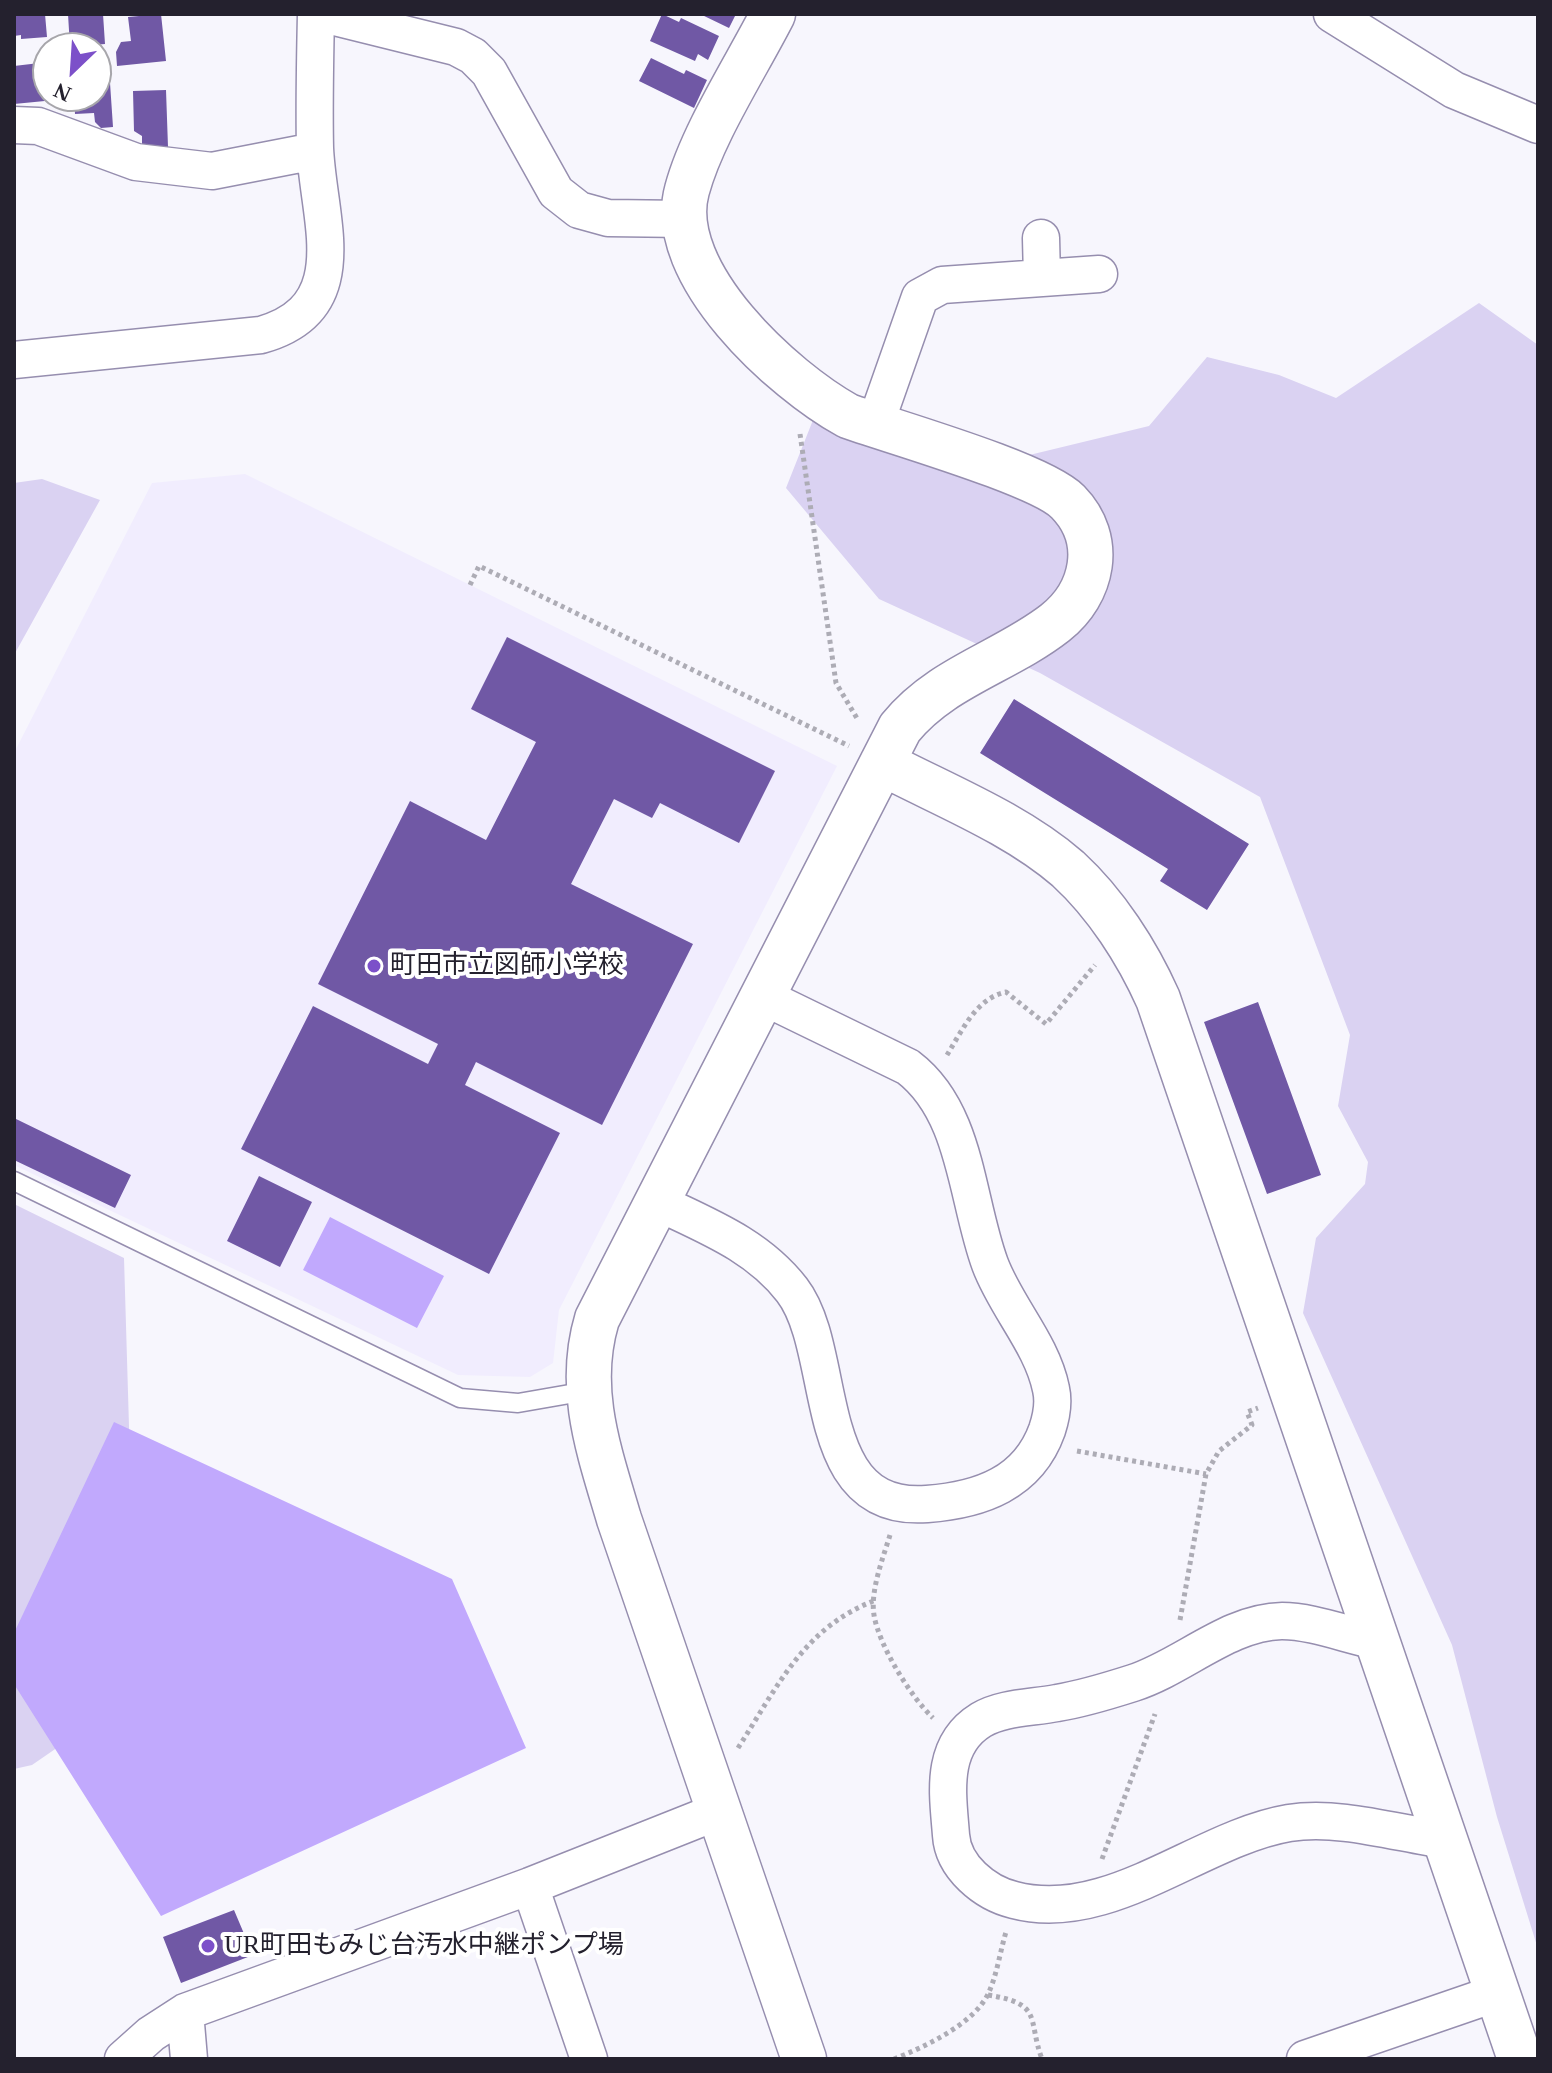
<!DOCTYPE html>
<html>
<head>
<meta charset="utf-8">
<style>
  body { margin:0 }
  #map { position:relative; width:1552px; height:2073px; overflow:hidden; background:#f7f6fd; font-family:"Times New Roman",serif }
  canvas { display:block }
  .frame { position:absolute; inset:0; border:16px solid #24212e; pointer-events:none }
  .north { position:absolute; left:32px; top:32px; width:80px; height:80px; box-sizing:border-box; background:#fff; border:2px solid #a7a6ab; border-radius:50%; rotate:205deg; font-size:22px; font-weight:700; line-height:32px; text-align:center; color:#24212e }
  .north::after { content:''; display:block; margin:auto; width:28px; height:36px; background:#7c50c9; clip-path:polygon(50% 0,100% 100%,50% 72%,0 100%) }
</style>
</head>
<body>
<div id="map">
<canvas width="1552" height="2073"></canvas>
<div class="frame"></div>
<div class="north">N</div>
</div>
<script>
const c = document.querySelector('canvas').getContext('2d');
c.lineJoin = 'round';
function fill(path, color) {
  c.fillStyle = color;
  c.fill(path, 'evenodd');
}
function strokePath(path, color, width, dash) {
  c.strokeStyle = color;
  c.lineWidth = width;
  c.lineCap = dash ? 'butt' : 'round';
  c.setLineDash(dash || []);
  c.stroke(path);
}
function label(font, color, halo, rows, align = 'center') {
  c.font = font + ' "Times New Roman","Noto Sans JP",serif';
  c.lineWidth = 8;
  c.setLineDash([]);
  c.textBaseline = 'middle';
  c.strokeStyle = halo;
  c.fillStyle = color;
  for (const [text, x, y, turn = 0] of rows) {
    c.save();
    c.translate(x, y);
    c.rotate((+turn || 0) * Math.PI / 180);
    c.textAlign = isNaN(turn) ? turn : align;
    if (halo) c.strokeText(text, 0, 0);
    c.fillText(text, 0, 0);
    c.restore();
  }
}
const built = new Path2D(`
  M245,474L837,766L559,1310L553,1363L530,1377L458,1375L14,1165V753L152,483Z`);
const green = new Path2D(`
  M1479,303L1538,345V1949L1497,1817L1452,1645L1303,1313L1316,1238L1365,1184L1368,1162L1338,1106L1350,1035L1260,797L1040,673L879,599L786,488L813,420L951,474L1149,426L1207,357L1279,375L1336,398Z
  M42,479L100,500L14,655V483Z
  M14,1204L124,1258L130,1460L125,1701L32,1765L14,1769Z`);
const water = new Path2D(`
  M330,1217L444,1276L417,1328L303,1270Z
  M114,1422L452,1579L526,1748L161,1916L14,1684V1633Z`);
const building = new Path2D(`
  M14,14H45L47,37L21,39V35L14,36Z
  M68,14H103L105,44L70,47Z
  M161,14L166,61L117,66L116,52L121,42L131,41L128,17Z
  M662,14L679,22L681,18L719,36L708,60L698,54L695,61L650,41Z
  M700,14H736L729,28Z
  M651,58L684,74L686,70L707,80L694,108L639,81Z
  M48,62V96H54L55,100L14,104V66Z
  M96,68H109L113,127L101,128L95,122L94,113L75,114L74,96H96Z
  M166,90L168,147L142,144V136L134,131L133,91Z
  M507,637L775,771L739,843L660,803L652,818L614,799L571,884L693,944L602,1125L476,1062L465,1085L560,1133L489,1274L241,1149L313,1006L428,1064L438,1044L318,984L410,801L486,840L536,742L471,709Z
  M1014,699L1249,844L1207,910L1160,881L1168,869L980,753Z
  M1258,1002L1321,1175L1267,1194L1204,1022Z
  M14,1118L131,1175L115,1208L14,1160Z
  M259,1176L312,1202L280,1267L227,1241Z
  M234,1910L253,1955L181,1983L163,1937Z`);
const path = new Path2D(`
  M800,434L836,683L858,720
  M470,585L479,566L849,746
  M947,1055C962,1031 976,998 1006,992L1046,1024L1095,965
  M1077,1451L1206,1474
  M890,1535C883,1558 870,1591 874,1615C879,1646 911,1697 933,1718
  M1180,1620L1206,1474L1219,1451L1252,1425L1247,1412L1258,1408
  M738,1748C778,1686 804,1627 876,1600
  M1102,1859L1155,1714
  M988,1995C1044,2004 1027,2019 1042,2059
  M894,2059C924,2047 975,2024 989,1992C997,1974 1000,1952 1006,1932`);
const service = new Path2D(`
  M14,1181L460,1398L518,1403L587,1391`);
const minor = new Path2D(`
  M323,14L456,47L473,56L489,72L556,192L579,210L608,218L686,219
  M1332,14L1454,90L1538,125
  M14,125L38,126L136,162L212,171L315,151
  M1041,238L1042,278
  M14,360L261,335C357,308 318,220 315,148C314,104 315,59 316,14
  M875,425L920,297L942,285L1099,274
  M657,1202C707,1226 757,1245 792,1290C840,1352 807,1513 927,1504C981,1500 1028,1483 1047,1430C1051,1418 1054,1402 1051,1389C1042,1344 1006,1307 990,1264C966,1199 967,1112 908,1067L762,996
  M1377,1641C1347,1635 1312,1621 1282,1621C1228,1622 1183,1667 1133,1683C1108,1691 1082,1699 1057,1703C1032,1708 1003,1707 981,1720C939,1746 948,1795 951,1835C953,1867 985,1893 1014,1900C1109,1925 1200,1838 1289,1823C1339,1815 1396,1833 1445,1840
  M530,1886L589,2059
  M185,2012L189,2059
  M123,2059L151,2034L185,2012L530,1886L719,1811
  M1305,2059L1497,1993`);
const tertiary = new Path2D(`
  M773,14C746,67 702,134 687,190C664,273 784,381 848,416C893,432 1041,474 1068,502C1105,540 1093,593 1055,623C1005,662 941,677 900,728L597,1319C576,1389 599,1451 619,1519L804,2059
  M882,763C943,795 1015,823 1068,869C1106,904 1137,952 1158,999L1520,2059`);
const markers = [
  [374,966,8,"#7c50c9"],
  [208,1946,8,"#7c50c9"]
];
const poiNames = [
  ["町田市立図師小学校",390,966],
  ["UR町田もみじ台汚水中継ポンプ場",224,1946]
];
fill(built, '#f1edfe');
fill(green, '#dad2f2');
fill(water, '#c1a9fd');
fill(building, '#7058a5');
strokePath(service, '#968eaf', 21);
strokePath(minor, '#968eaf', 39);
strokePath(tertiary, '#968eaf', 47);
strokePath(path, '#adacb5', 5, [4, 4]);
strokePath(service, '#fff', 18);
strokePath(minor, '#fff', 36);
strokePath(tertiary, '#fff', 44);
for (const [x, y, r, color] of markers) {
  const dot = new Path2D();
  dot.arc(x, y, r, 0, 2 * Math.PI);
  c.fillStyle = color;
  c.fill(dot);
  strokePath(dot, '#fff', 3);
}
label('26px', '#24212e', '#fff', poiNames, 'left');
</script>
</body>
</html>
